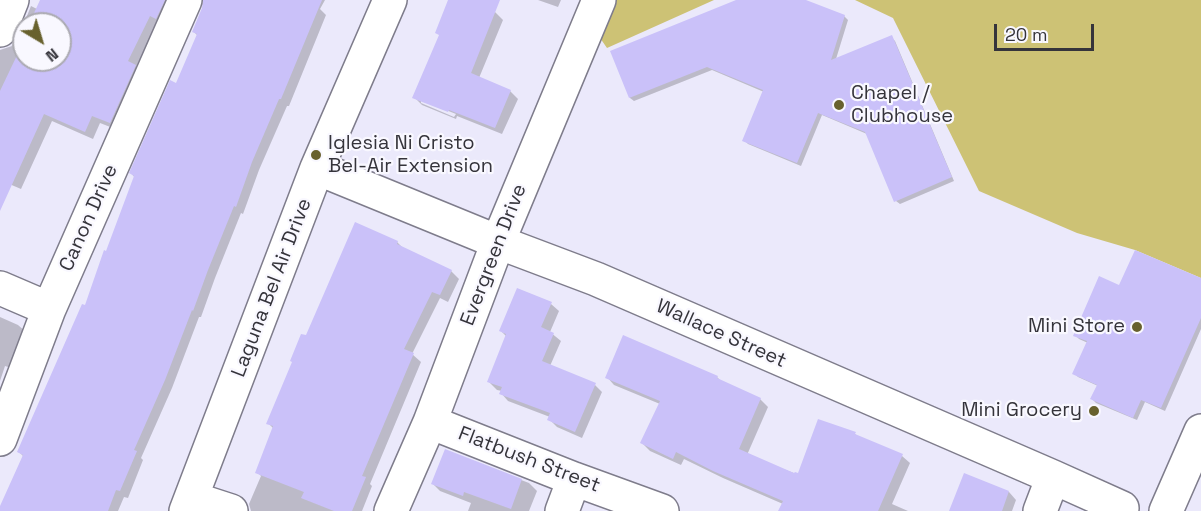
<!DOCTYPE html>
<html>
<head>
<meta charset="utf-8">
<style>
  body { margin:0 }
  #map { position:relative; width:1201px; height:511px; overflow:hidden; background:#ebe9fb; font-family:"Space Grotesk",sans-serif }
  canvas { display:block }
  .north { position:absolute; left:12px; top:12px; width:60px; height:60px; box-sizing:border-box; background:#f9f8ff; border:2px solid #abaab1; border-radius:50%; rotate:142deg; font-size:16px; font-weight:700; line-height:24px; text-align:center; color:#35343b }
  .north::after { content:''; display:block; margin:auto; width:21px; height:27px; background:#68612e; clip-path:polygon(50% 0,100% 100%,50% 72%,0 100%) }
  .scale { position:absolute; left:994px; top:24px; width:100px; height:27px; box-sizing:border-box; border:3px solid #35343b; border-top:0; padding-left:8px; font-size:18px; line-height:21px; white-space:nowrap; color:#35343b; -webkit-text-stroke:4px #f9f8ff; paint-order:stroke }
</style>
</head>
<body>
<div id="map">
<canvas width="1201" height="511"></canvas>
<div class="north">N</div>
<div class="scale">20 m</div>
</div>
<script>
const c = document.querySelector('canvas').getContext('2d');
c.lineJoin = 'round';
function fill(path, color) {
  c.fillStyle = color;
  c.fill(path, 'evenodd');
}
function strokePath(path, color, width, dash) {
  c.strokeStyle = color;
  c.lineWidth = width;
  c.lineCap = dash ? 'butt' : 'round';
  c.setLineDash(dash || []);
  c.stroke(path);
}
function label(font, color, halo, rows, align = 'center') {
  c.font = font + ' "Space Grotesk",sans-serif';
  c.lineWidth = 4.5;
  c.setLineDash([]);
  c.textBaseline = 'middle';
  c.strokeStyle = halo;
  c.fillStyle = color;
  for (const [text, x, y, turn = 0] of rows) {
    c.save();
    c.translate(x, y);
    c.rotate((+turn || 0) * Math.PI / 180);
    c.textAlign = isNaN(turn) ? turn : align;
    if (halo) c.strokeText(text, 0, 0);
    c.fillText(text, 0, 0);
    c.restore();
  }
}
const green = new Path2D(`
  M612,0H714L607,48L598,35Z
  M855,0H1201V278L1135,250L1077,233L979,191L893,18Z`);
const shadow = new Path2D(`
  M44,0H175L157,23L136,67L143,74L118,130L100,123L93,139L52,121L21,189L0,180V50L12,46L18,38L31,6L37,9ZM24,24H60V60H24Z
  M205,0H325L320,9L326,15L289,106H287L259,170L243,214L241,213L215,278L201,317H199L172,388L141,458L143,460L128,498L124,497L118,511H0L23,456L19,452L86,307L107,253L135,178L131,173L177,85L198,36L193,31L204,7Z
  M450,0H463L495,12L503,20L479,78L510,91L518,99L502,134L457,116L456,119L422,105L414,97L440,36ZM421,100L456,114L454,117L421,103Z
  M538,0H561L558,7Z
  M740,0H782L844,16L848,20L836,59L891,37L895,41L954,181L900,204L896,201L867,134L822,115L801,166L748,144L744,140L764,92L712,70L634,101L630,98L612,52Z
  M397,242L404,249L451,271L459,279L448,302L440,298L412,354L421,362L370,484L372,486L362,511H251L249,504L261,476L257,472L274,429L268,423L306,337Z
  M1201,280V329L1165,411L1145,402L1137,420L1096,403L1092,399L1098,386L1078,377L1074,373L1088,343L1079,339L1075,335L1120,287Z
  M551,304L559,311L550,332L561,341L550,366L595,385L602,392L582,438L557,427L549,419L550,417L508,401L501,393L502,391L497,390L489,382L507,337L501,331Z
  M0,317L18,325L26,332L11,368L5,366L0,381Z
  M607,377H717L722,382L760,399L768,407L747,455L799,475L819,421L855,434L859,437L902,456L910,463L892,504L908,511H783V504L723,478L684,459L681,465L650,451L642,443L660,404L614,385Z
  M446,451L529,483L537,491L529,511H468L471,503L440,491L432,483Z
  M965,475L1009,492L1016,500L1012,511H951Z`);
const building = new Path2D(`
  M40,0H165L156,19L150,16L128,61L136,65L110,123L92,116L85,132L44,114L0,211V91L21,47L20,46L24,36V60H60V24H29Z
  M203,0H322L281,99H279L252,162L236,207L234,206L208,270L193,311L192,310L165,380L134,450L137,451L120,491L116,490L108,511H0V506L23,455L17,452L82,304L85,305L104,250L106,251L134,176L129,173L170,80L176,83L197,34L192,32L202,8Z
  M448,0H500L471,73L511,90L495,128L449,110L448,112L412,98L439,35L435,33Z
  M736,0H806L845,15L831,60L892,35L952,177L894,202L865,132L818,113L797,163L742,141L763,90L707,67L629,98L610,51Z
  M355,222L398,241L397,244L452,270L440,295L432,292L404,349L414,353L362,476L366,477L352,511H334L301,498L304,492L255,473L273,426L266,424L292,362L290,361L301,334L306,335Z
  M1135,250L1201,278V318L1161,408L1141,400L1133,418L1090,399L1097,385L1072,374L1087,341L1073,336L1099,276L1119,285Z
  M517,288L552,302L541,327L554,333L542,361L596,383L575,432L547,420L550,413L499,394L502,387L487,382L506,334L499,331Z
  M623,335L718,376L717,378L761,398L739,449L794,473L795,472L798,473L818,419L856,432L855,434L903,454L878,511H778L783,501L713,471L676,452L673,459L640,443L660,401L605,378Z
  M445,449L522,479L511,509L464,492L463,496L431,484Z
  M964,473L1009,491L1002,511H949Z`);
const minor = new Path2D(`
  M0,30L12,0
  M317,168L498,242L596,279L1053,477L1122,508
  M0,288L49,309
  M430,422L574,479L662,511
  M0,439L49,309L185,0
  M191,498L231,511
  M186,511L317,168L390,0
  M391,511L430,422L498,242L599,0
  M562,511L574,479
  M1040,511L1053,477
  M1166,511L1201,431`);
const markers = [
  [839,105,6,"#68612e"],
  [316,155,6,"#68612e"],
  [1137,327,6,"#68612e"],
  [1094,411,6,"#68612e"]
];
const poiNames = [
  ["Chapel /",851,94],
  ["Clubhouse",851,117],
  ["Iglesia Ni Cristo",328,144],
  ["Bel-Air Extension",328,167],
  ["Mini Store",1125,327,"right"],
  ["Mini Grocery",1082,411,"right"]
];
const streetNames = [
  ["Canon Drive",89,218,-66],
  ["Evergreen Drive",494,255,-69],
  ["Laguna Bel Air Drive",272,288,-69],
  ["Wallace Street",721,334,24],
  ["Flatbush Street",529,460,21]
];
fill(green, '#cdc275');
fill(shadow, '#0003');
fill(building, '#cac1f9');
strokePath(minor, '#7e7c8b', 36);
strokePath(minor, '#fff', 33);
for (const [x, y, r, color] of markers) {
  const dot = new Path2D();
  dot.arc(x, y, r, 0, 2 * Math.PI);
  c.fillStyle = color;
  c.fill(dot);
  strokePath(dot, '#f9f8ff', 2);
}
label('20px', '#35343b', '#f9f8ff', poiNames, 'left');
label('20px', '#35343b', '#f9f8ff', streetNames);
</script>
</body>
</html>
